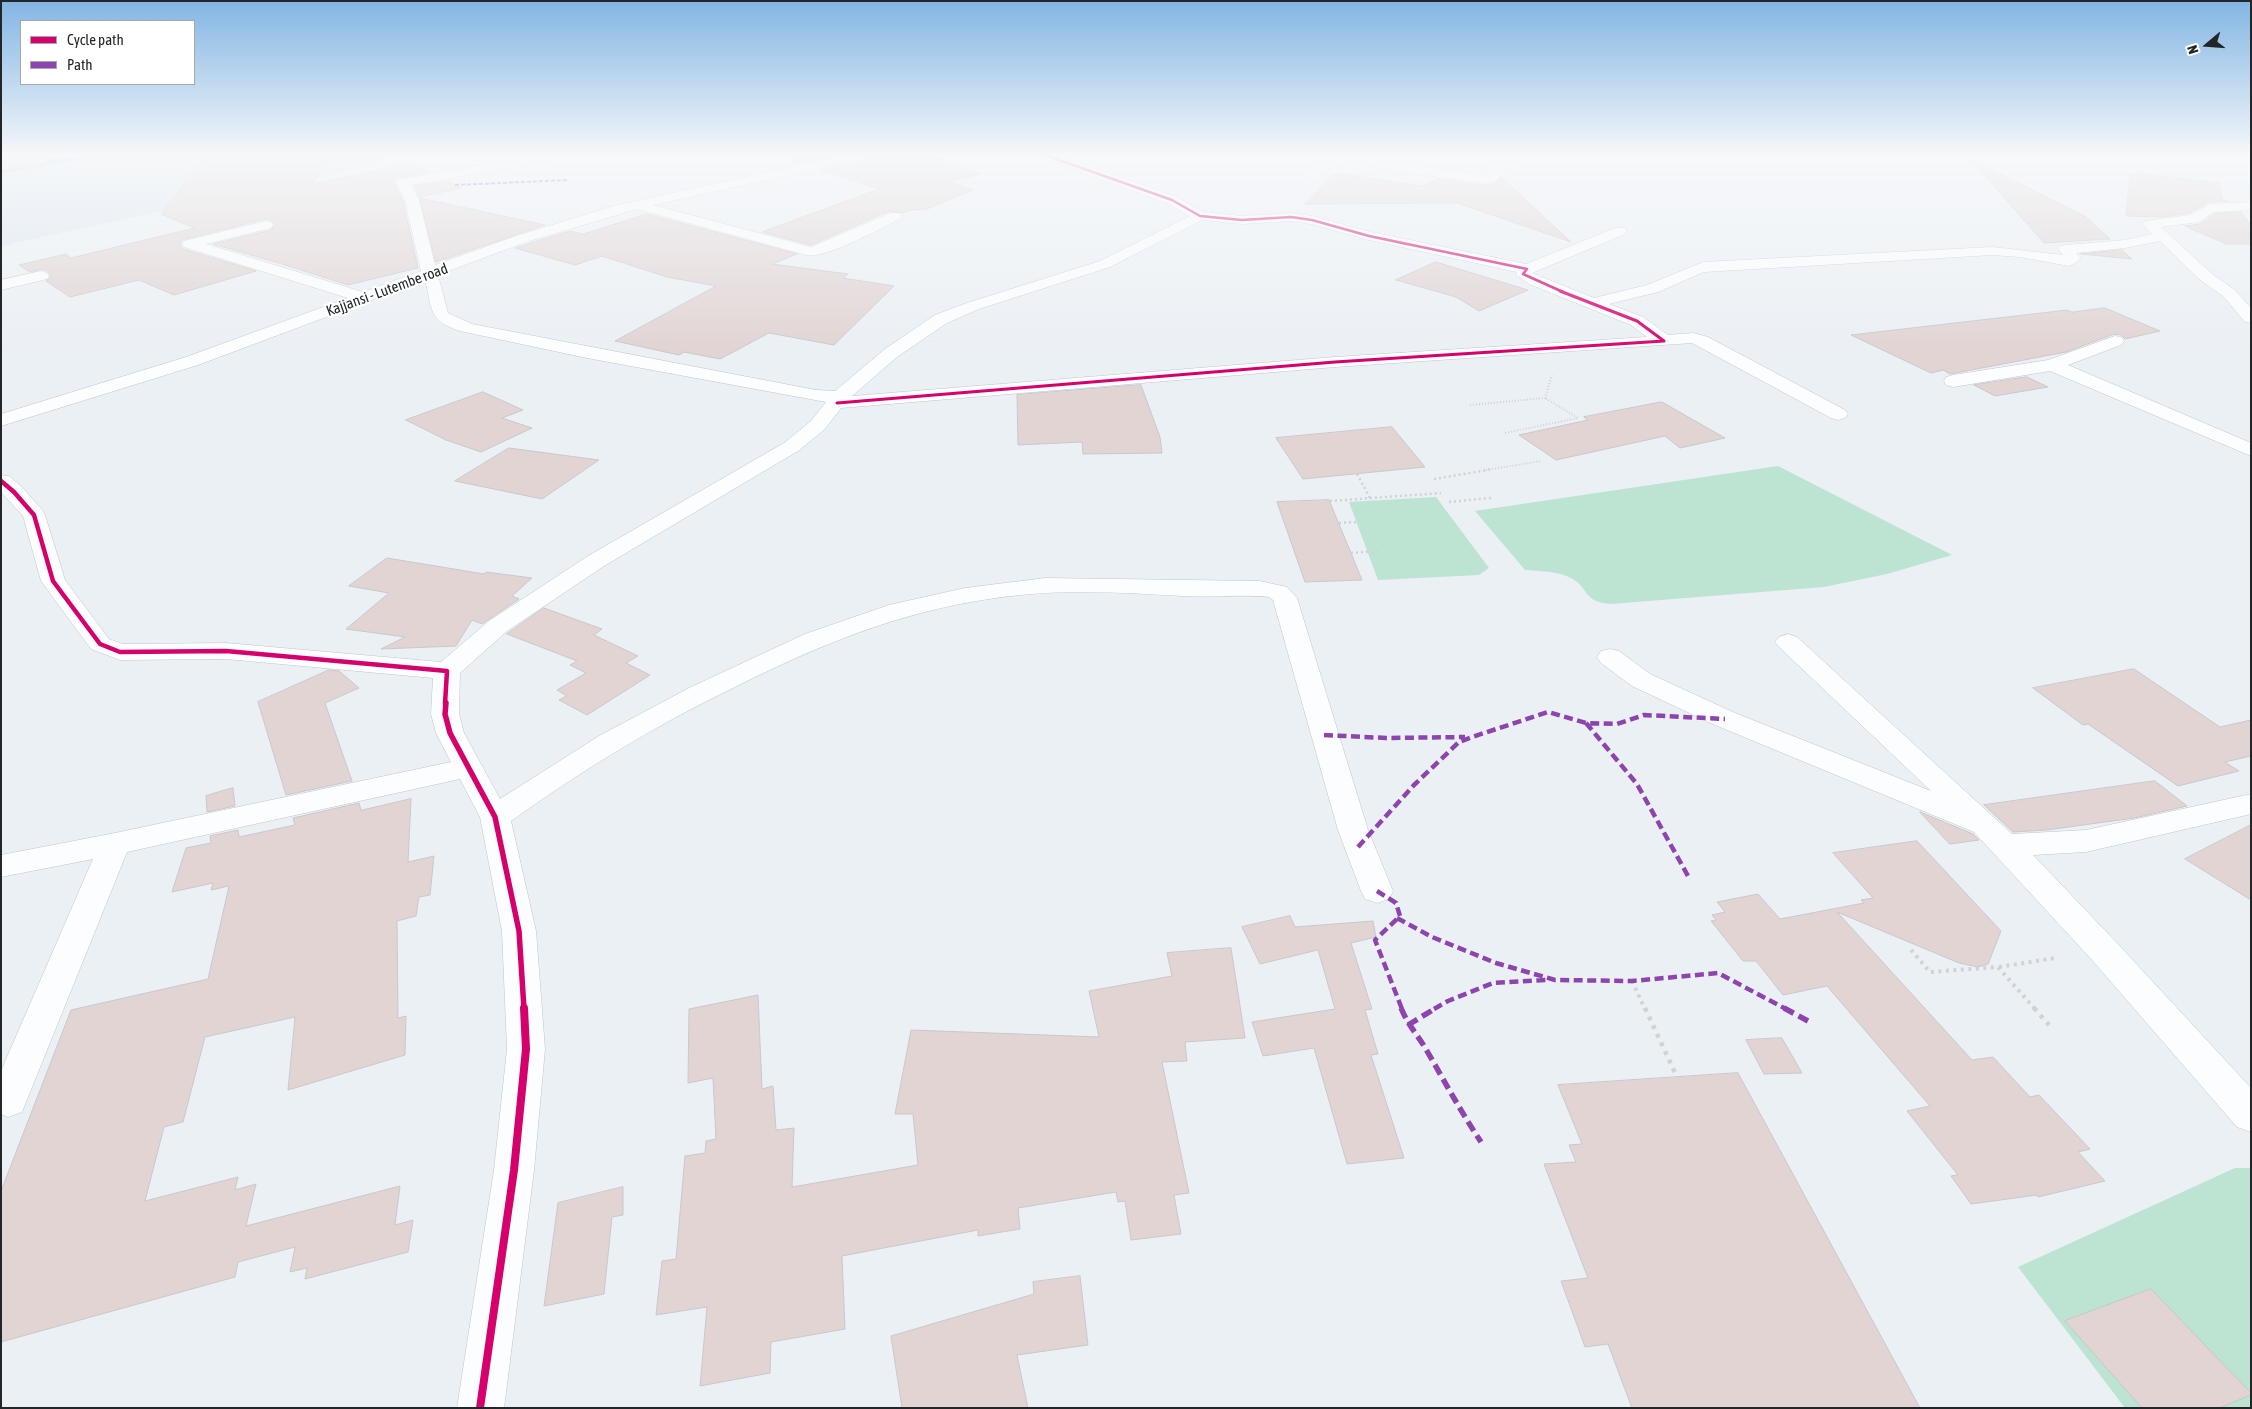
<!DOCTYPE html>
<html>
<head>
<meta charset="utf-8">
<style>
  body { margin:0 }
  #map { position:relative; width:2252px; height:1409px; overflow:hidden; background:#ebf0f5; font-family:"Asap Condensed",sans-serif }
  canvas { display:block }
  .frame { position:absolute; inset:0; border:2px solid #222629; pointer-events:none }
  .legend { position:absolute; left:20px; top:20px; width:175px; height:65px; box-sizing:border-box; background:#fff; border:1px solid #a7a8a9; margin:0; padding:6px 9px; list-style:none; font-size:15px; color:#222629 }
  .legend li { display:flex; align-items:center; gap:10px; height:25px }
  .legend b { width:25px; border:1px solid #a7a8a9 }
  .north { position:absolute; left:2182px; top:20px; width:50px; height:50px; -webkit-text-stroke:4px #fff; paint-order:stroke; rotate:252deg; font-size:14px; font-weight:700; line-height:20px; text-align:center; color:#222629 }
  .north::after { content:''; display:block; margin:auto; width:18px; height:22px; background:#222629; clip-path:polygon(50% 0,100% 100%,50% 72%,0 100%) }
</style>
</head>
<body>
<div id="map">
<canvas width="2252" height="1409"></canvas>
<div class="frame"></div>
<ul class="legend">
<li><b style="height:6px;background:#d6006c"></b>Cycle path</li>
<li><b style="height:6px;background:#8e44ad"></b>Path</li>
</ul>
<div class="north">N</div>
</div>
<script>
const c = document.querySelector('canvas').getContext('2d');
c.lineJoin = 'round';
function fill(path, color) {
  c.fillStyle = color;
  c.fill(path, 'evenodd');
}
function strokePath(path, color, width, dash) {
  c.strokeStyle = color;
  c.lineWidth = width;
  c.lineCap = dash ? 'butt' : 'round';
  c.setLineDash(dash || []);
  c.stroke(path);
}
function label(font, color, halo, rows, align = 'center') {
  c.font = font + ' "Asap Condensed",sans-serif';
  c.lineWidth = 4.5;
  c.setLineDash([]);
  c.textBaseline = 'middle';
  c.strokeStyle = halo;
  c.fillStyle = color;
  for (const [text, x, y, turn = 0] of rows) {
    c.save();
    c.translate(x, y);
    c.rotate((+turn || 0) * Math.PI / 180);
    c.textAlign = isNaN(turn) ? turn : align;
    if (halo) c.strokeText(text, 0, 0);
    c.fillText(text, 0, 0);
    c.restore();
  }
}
const built = new Path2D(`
  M1,155H384L379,164L1,246Z`);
const green = new Path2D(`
  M1778,466L1952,555L1887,574L1824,587L1611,604C1582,602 1590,588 1571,578C1558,571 1539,571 1525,570L1475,511Z
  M1436,497L1489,568L1479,575L1378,580L1349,502Z
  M2235,1168H2251V1408H2125L2018,1267Z`);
const stream = new Path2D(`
  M1,171L90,155`);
const taxiway = new Path2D(`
  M1,155H50L44,164L29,168L1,170Z`);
const building = new Path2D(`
  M210,155H330L313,184L410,163L429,172L398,178L394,182L403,201L418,268L348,285L282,264L213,244L271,230L275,224L271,220L266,219L182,240L180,245L183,249L256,271L174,295L139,280L70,297L46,281L51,277L48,271L41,269L30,272L19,265L66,254L71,258L194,228L161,214L205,157Z
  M793,155H836L798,164L792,162Z
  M871,155H930L981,174L949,182L973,190L927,209L910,210L902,213L889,211L811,245L762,232L879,189L820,170L863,161Z
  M1973,160L2086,217L2110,239L2044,243L1972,161Z
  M1335,173L1423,186L1437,179L1484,185L1496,183L1501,177L1571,242L1457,203L1305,204Z
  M2138,173L2219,183L2223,201H2229L2209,202L2189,213L2164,217L2126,216L2130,174Z
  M447,181L462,188L419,197L414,186Z
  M420,198L545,225L436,262Z
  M2241,212L2251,225V244H2226L2185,226L2200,224L2214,214Z
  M647,214L797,254L772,264L848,274L843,278L894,286L834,345L769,333L720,359L684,352L679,355L615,341L716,286L667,277L602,256L575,265L515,248L570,231L583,234Z
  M2122,250L2132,259L2081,254Z
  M1436,262L1528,290L1479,311L1456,297L1396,280Z
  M2105,308L2160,331L2125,339L2121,335L2114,334L2066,352L1950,374L1943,370L1931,373L1851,335L2067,310L2072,312Z
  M2027,377L2048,387L1995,396L1974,385Z
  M1141,385L1160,437L1162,453L1083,454L1082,442L1018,445L1017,395Z
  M483,392L523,410L502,418L532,428L481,452L446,440L406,420Z
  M1662,402L1725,438L1680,448L1665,436L1556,460L1519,435L1588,420L1584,417Z
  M1392,427L1425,467L1303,479L1276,438Z
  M509,448L599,460L542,499L455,481Z
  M1329,500L1351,553L1362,580L1305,582L1277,502Z
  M387,558L484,574L486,572L532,578L512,596L519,599L482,624L472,620L456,646L381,649L405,637L346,629L389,593L349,586Z
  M544,608L602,629L594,635L638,656L626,663L650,675L587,715L559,700L567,696L557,690L586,673L570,665L577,661L507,634Z
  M2134,669L2220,727L2251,720V756L2225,762L2239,771L2178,786L2088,724L2083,725L2033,688Z
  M329,670L339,671L359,688L325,703L352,781L286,795L258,702Z
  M2155,781L2187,806L2134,818L2047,830L2013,832L1984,805Z
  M233,788L235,806L207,812L206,796Z
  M411,799L408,862L434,856L430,895L419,897L416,916L397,921L398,1018L406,1016L405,1055L288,1090L295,1017L205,1037L183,1122L164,1127L145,1201L238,1177L235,1190L256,1184L246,1226L400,1186L395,1225L413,1220L408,1252L305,1279L307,1268L290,1272L295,1247L238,1262L235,1277L1,1342V1191L71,1010L208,979L229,886L211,890L213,883L172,892L186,848L211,843L210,836L238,830L239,837L295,825L293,818L359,803L361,810Z
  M1920,812L1973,834L1979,840L1950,844Z
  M2251,825V900L2185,859Z
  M1917,841L2001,931L1988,964L1978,967L1959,963L1837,912L1972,1060L1993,1057L2030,1097L2039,1095L2090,1149L2078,1152L2105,1181L2038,1197L2037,1195L1971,1204L1951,1176L1958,1175L1907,1111L1930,1106L1827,986L1783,995L1756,961H1743L1711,921L1716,920L1712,915L1725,912L1717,902L1758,894L1780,919L1864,903L1861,900L1873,898L1833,853Z
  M1290,916L1295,927L1373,921L1376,937L1351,943L1372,1009L1365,1010L1378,1054L1371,1055L1404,1158L1347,1164L1314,1048L1263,1056L1252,1022L1335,1009L1318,950L1260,964L1242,927Z
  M1231,948L1245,1038L1185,1042L1187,1061L1162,1062L1189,1193L1174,1195L1181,1234L1131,1240L1125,1201L1118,1202L1116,1192L1018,1208L1020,1229L978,1236V1230L842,1256L845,1329L771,1342L770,1373L700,1386L707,1307L656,1315L662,1261L676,1259L685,1156L705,1153L706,1141L716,1139L713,1078L688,1083L689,1009L758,995L762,1089L773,1086L776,1130L794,1128L792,1187L918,1165L913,1114H895L911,1030L1099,1037L1089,991L1172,976L1167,953Z
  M1782,1038L1802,1073L1764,1074L1746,1040Z
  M1738,1073L1920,1408H1632L1608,1344L1585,1347L1561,1281L1588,1278L1544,1164L1576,1162L1569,1145L1582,1144L1558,1085Z
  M623,1187V1215L612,1217L604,1294L544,1306L558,1203Z
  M1080,1276L1088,1345L1017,1355L1028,1408H902L891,1336L1034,1294L1033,1282Z
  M2151,1289L2251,1393V1395L2219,1408H2142L2065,1321Z`);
const pathFar3 = new Path2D(`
  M1470,405L1545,398L1552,375
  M1505,433L1578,418L1545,398
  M1486,470L1541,461`);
const pathFar2 = new Path2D(`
  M1357,474L1370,498
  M1434,479L1493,469
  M1330,501L1441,493
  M1449,502L1490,498L1487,497
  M1339,523L1357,522
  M1351,553L1378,551`);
const pathFar1 = new Path2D(`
  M1911,950L1930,972L1998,967L2035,1009
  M1999,967L2055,958
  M1632,981L1645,1009`);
const path = new Path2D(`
  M1645,1008L1677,1077
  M2034,1008L2049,1025`);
const minor = new Path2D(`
  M538,155H564L558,159L411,185L419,200L435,265L516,236L614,206L845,155H869L863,159L653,205L811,247L890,213H900L902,216L900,219C881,228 824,260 806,255L637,209L526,242L438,275L448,313L472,324L816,390L835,391L885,349L935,315L967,303L1100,261L1190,216L1167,203L1041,158L1039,155H1057L1177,197L1203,212L1242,216L1291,213L1312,216L1371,232L1526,264L1615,228H1625L1627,231L1625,234L1532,273L1594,298L1647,285L1703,262L1992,247L2063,255L2058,249L2060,246L2065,245L2125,240L2152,234L2143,224L2145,221L2190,215L2210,204L2251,202V210L2213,212L2199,222L2161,227L2212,274L2235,290L2251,308V323L2245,322L2223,296L2200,280L2160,241L2125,248L2076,253L2081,258L2074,264L2069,266L2020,257L1992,255L1704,272L1658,292L1609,304L1643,317L1668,335L1693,333L1708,337L1845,410L1848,414L1845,418L1838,420L1831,418L1692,343L1335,367L841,408L825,429L798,451L604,566L507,631L460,673L459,714L464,733L500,799L599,736L689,688L805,634L889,605L965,588L1045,578L1260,581L1287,587L1297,598L1368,830L1393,891L1389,899L1377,903L1365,899L1361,891L1338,830L1273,600L1269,597C1240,594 1212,598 1183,596C1129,593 1074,589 1020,595C914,606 829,640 735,687C656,725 582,770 511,821L536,931L545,1049L534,1170L504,1408H457L494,1170L507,1049L502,931L480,817L460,779L127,852L22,1112L8,1117L1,1114V1071L93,859L1,877V855L115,833L451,762L436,733L431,714L433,678L226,659L120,660L91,649L41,581L23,516L1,492V475L9,476L22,487L42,510L45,515L65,580L109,639L123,644L226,643L441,662L489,621L588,556L784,443L811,421L826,402L587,358L460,331C427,320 433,309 425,280L198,365L1,426V414L186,357L348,298L184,247L182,244L184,241L266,221L271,222L273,225L271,228L206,244L363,292L421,271L405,200L396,183L398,180ZM1202,220L1242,224L1291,221L1311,224L1369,240L1517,272L1515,274L1529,284L1631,325L1647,337L1335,357L852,396L897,357L947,323L979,309L1110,267Z
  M1340,155H1361L1395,163L1484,175H1487L1504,155H1517L1496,181L1484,183L1395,171L1354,161L1322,171L1318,178L1313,179L1307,175L1313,165L1341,157Z
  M41,271L47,273L49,276L47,279L1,290V280Z
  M2115,336L2121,337L2124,341L2121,345L2068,365L2251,443V456L2050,371L1953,387L1946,385L1944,381L1946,377L1953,375L2048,360Z
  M1788,634L1797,637L2012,834L2086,830L2251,794V814L2086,852L2033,855L2116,942L2251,1088V1132L2237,1127L2092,960L1974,832L1715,725L1632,686L1601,663L1597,657L1601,651L1610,649L1619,651L1650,674L1735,713L1931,791L1779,647L1775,642L1779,637Z`);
const quietFar2 = new Path2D(`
  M455,185L568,180`);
const quietFar1 = new Path2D(`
  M1586,723L1637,784L1688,876
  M1324,735L1386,738L1465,737
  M1358,847L1414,785L1459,742L1472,737L1548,712L1586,723L1617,724L1644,715L1725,719
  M1377,891L1396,903L1400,916L1375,940L1402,1009
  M1397,918L1432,937L1496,963L1555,980L1632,981L1718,973L1786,1009
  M1434,1009L1448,1001L1493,983L1546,980`);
const quiet = new Path2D(`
  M1401,1008C1409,1027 1418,1035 1427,1051C1445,1082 1461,1112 1481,1142
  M1784,1008L1808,1021
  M1408,1025L1436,1008`);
const cyclewayFar4 = new Path2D(`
  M1045,155L1172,200L1200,216L1242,220L1291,217L1312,220L1369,236L1527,269L1523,274L1563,292`);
const cyclewayFar3 = new Path2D(`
  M837,403L1335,362L1664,341L1637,321L1560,291`);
const cyclewayFar2 = new Path2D(`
  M1,481L14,492L34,515L53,581L100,644L120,652L226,651L447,671L445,704`);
const cyclewayFar1 = new Path2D(`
  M446,703L445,714L450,733L495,817L519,931L524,1009`);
const cycleway = new Path2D(`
  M480,1408L514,1170L526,1049L524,1008`);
const farStreetnames = [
  ["Kajjansi - Lutembe road",387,290,-20]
];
fill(built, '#dbe5f0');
fill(green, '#bde3d2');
strokePath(stream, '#8ab7dc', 5);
fill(taxiway, '#d5d8db');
fill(building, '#e1d4d3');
strokePath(building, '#c8c8ca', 1);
strokePath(minor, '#c1c4c8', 1);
strokePath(pathFar3, '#d1d2d3', 2, [1, 2]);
strokePath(pathFar2, '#d1d2d3', 2.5, [2, 3]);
strokePath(pathFar1, '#d1d2d3', 4, [3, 4.5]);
strokePath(path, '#d1d2d3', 4.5, [4, 5.5]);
fill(minor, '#fcfdfe');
strokePath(quietFar2, '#8e44ad', 2, [4, 2]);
strokePath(quietFar1, '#8e44ad', 4.5, [9, 4.5]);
strokePath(quiet, '#8e44ad', 5.5, [11, 5.5]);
strokePath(cyclewayFar4, '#d6006c', 2.5);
strokePath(cyclewayFar3, '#d6006c', 3);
strokePath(cyclewayFar2, '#d6006c', 4.5);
strokePath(cyclewayFar1, '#d6006c', 5.5);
strokePath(cycleway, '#d6006c', 8);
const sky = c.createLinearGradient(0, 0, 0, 352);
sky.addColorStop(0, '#82b5e3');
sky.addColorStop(0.44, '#f6f8fa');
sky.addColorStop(1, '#f6f8fa00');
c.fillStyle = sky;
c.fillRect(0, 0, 2252, 352);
label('15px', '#222629', '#fff', farStreetnames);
</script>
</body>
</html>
